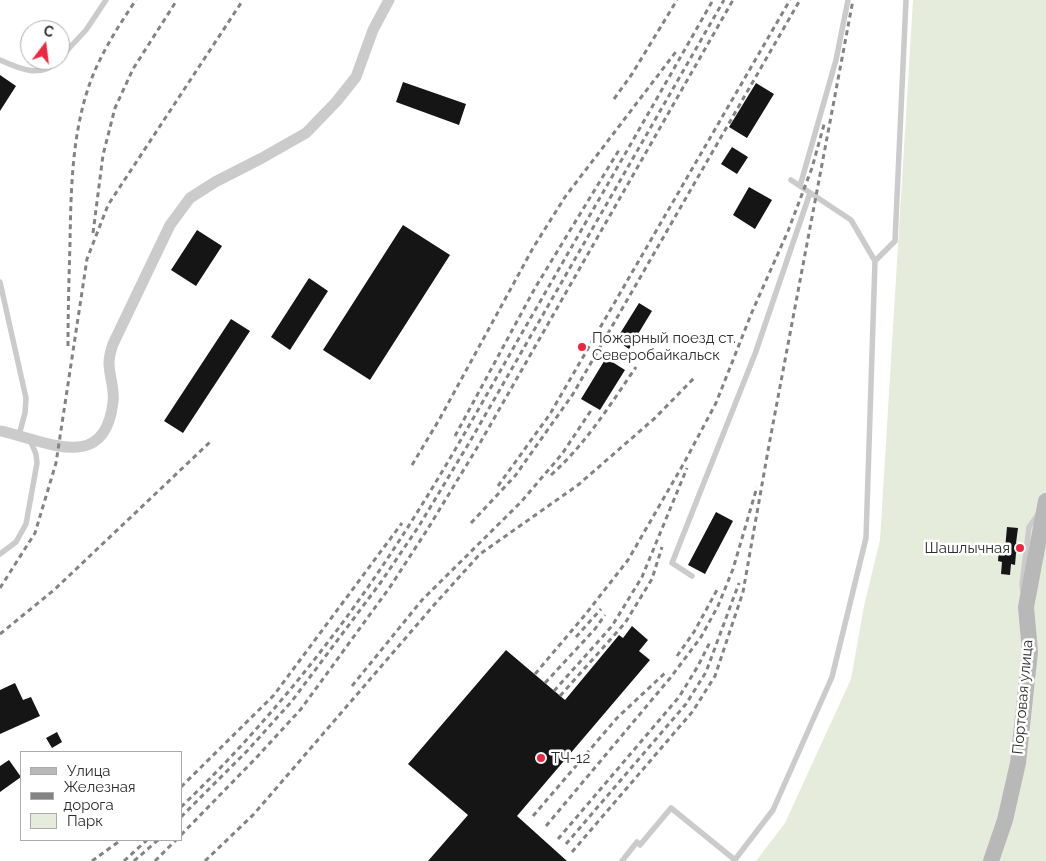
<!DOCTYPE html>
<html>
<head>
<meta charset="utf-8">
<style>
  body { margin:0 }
  #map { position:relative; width:1046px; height:861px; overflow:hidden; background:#fff; font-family:Raleway,sans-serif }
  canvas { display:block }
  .legend { position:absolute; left:20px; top:751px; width:162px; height:90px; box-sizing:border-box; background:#fff; border:1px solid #ababab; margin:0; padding:6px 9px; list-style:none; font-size:15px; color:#2e2e2e }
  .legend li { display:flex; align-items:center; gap:10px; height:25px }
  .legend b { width:25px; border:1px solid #ababab }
  .north { position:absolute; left:20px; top:20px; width:50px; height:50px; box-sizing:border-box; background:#fff; border:1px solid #ababab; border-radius:50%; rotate:15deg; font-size:14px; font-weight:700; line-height:20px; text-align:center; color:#2e2e2e }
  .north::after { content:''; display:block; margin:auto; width:18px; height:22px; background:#ee2741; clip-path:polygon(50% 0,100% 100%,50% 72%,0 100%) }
</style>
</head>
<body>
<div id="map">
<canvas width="1046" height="861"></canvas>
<ul class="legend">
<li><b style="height:6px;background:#b8b8b8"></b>Улица</li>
<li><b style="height:6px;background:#838383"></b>Железная дорога</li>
<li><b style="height:14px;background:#e5ecdb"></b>Парк</li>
</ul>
<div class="north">С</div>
</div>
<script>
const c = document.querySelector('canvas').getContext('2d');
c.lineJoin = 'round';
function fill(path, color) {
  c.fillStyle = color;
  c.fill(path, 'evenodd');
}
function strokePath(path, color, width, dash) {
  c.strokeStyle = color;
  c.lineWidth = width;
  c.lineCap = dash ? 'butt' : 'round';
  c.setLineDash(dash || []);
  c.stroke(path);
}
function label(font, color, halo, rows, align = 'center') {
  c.font = font + ' Raleway,sans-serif';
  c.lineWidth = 5;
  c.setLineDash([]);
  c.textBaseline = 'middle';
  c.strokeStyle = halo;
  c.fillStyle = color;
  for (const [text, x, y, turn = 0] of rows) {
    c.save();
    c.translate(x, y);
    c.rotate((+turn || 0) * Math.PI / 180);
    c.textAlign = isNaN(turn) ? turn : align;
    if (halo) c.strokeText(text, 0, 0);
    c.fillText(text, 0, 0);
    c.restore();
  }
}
const green = new Path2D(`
  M913,0H1046V861H756L785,823L851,679L864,606L880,540Z`);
const building = new Path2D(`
  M0,75L16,86L0,111Z
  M403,82L466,104L459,125L396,102Z
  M756,83L774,94L747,138L729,127Z
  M732,147L748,157L737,174L721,164Z
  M749,187L772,200L755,229L733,215Z
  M403,225L450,255L370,380L323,350Z
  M197,230L222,246L196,286L171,270Z
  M309,278L328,291L290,350L271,337Z
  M639,303L652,311L629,349L616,340Z
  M231,319L250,331L183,433L164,421Z
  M606,358L625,370L600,410L581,399Z
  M716,512L733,521L705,574L688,565Z
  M1007,527L1018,528L1016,543L1022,544L1021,553H1016L1015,565L1011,564L1010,575L1001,574L1002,562L998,561L999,548L1005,549Z
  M632,626L648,640L639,651L650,660L517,816L567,861H428L468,815L408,764L506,650L565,700L619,635L623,638Z
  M15,683L23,700L31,697L40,716L0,734V690Z
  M57,732L62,742L52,748L46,738Z
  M9,760L21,777L0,792V766Z`);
const lane = new Path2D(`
  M60,58L86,30L106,0
  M0,60C20,69 41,79 59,60
  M800,186L836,60L848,0
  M875,261L895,241L906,0
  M0,282L26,398L25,413L19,435
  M0,554L16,542L26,524L37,463L36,454L30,440
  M692,576L672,563L755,354L810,193
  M1023,592L1022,585L1029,527L1039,513
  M622,861L637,842L640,845L671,808L735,860
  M734,861L773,810L832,677L866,538L875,261L851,220L791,180`);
const street = new Path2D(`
  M0,431C45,440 105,475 113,402C115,389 109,376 109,363C109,357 111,350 113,344L170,225L190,198L215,182L262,158L306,133L336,102L356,77L373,30L389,0`);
const secondary = new Path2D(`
  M991,861L1005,820L1018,763L1030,652L1026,607L1046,501`);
const rail = new Path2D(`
  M614,99L632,74L677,0
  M93,233L103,155L115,108L133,69L177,0
  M68,346C68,312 69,278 70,243C71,185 72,122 96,68C107,44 121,22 136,0
  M455,436L535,288L619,150
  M412,465L439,420L533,248L565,197L678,49
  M551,475C585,445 610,405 636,367
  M498,486L550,414L790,0
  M471,523L515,476L573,394L800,0
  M0,588L35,533L56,463L87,259L108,205L243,0
  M0,634L54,590L210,442
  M576,637L601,609
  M677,656L694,632L717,590
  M535,674L585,615L628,560L684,463L716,403L752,312L788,231L812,168L825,121
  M545,683L595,629L605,615
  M352,686L422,600L521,502L562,454L592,409
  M554,691L612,626L642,577L687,468
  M560,696L625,623L652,579L662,547
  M181,787L274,695L402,523
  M181,807C270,722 348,623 413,519C453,456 489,390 526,326C589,217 651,109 713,0
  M533,816L617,718L666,672
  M181,817L248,750L292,701L381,582L419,526L472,438L724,0
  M546,826L671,677L701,637L718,606L733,569L757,487
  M181,835L256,758L301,709L390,587L427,530L480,443L733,0
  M558,839L679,697L698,666L711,640
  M566,844L686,704L706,672L739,583
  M572,852L693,711L715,676L743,592L769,445L853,0
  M92,861L121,840
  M124,861L147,840
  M134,861L158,840
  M155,861L176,840
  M205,861L254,814L434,605L480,554L578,485L655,418L696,376`);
const markers = [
  [582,347,5,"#ee2741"],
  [1020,548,5,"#ee2741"],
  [541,758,5,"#ee2741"]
];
const poiNames = [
  ["Пожарный поезд ст.",592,338],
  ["Северобайкальск",592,355],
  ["Шашлычная",1010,548,"right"],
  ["ТЧ-12",551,758]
];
const streetNames = [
  ["Портовая улица",1023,697,-85]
];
fill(green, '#e5ecdb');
fill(building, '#151515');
strokePath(lane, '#cbcbcb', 5.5);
strokePath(street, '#cbcbcb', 11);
strokePath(secondary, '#b8b8b8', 16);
strokePath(rail, '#838383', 3, [5, 4]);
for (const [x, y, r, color] of markers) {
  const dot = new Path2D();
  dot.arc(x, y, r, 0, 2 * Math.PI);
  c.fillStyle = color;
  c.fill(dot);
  strokePath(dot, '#fff', 2);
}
label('15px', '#2e2e2e', '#fff', poiNames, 'left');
label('15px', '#2e2e2e', '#fff', streetNames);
</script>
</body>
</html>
